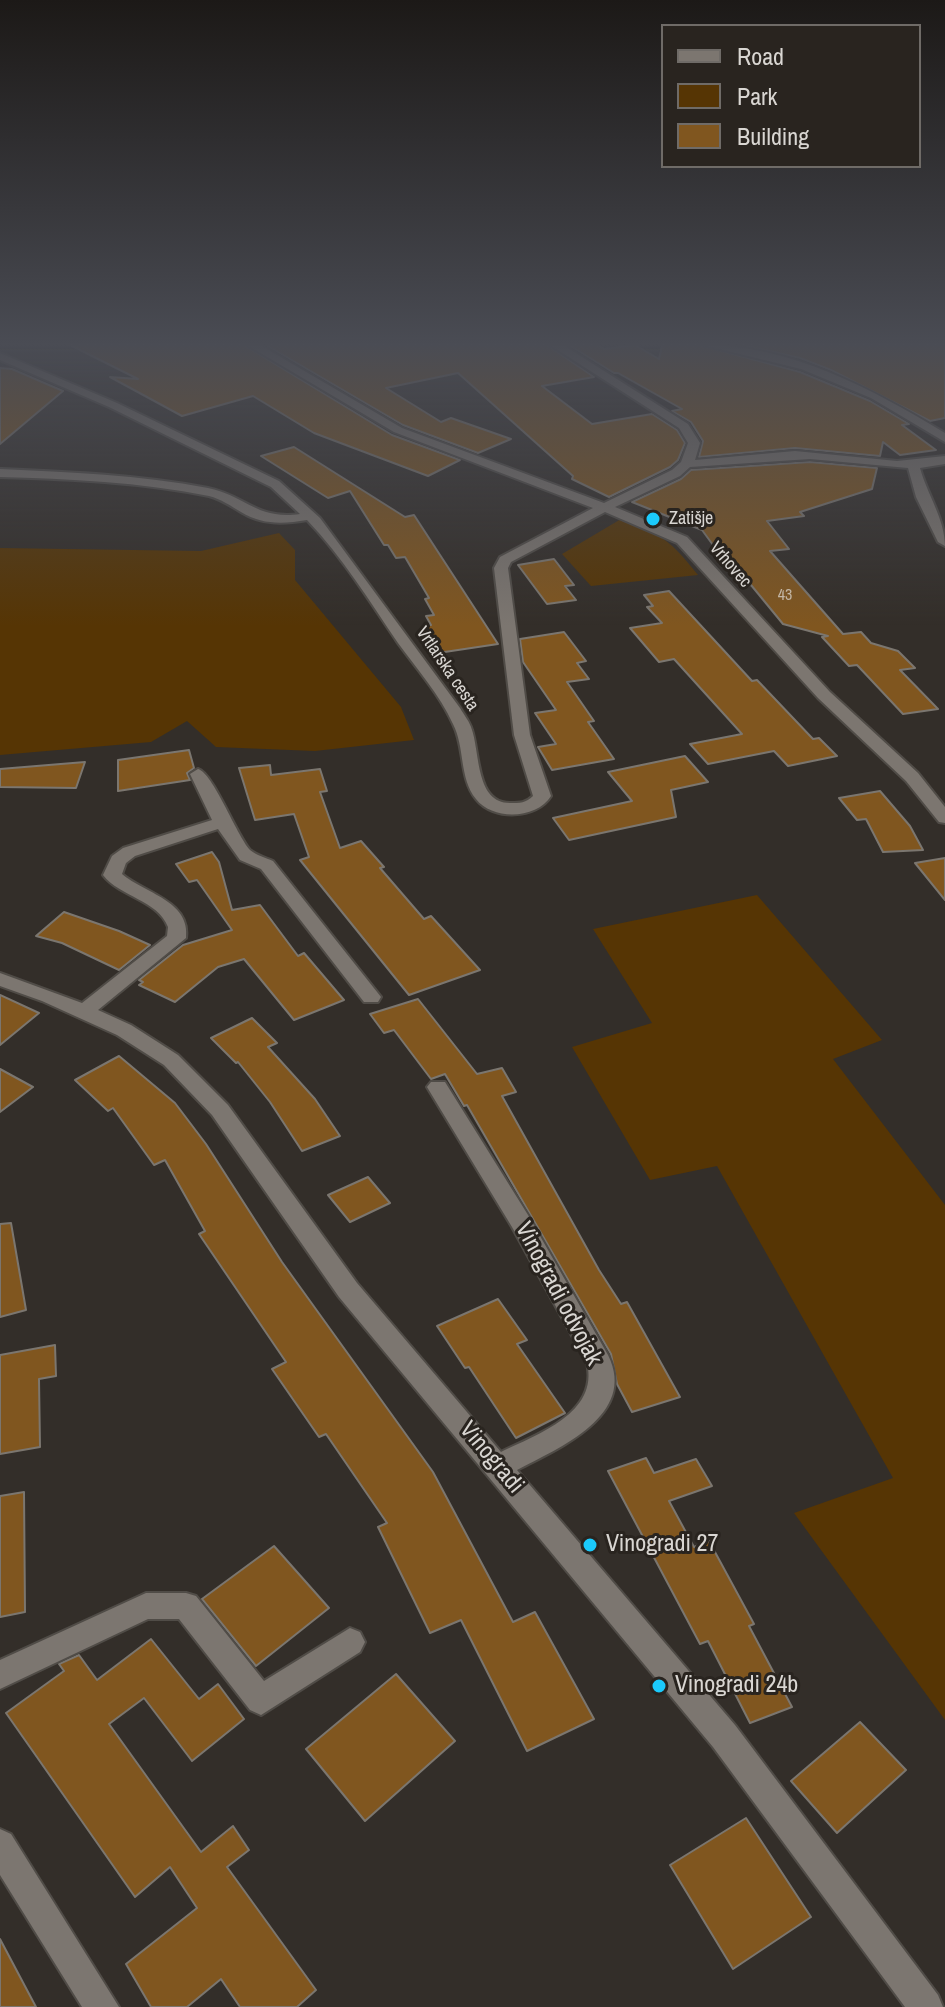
<!DOCTYPE html>
<html>
<head>
<meta charset="utf-8">
<style>
  body { margin:0 }
  #map { position:relative; width:945px; height:2007px; overflow:hidden; background:#332e29; font-family:"Archivo Narrow",sans-serif }
  canvas { display:block }
  .legend { position:absolute; left:661px; top:24px; width:260px; height:144px; box-sizing:border-box; background:#29241f; border:2px solid #6f6b67; margin:0; padding:10px 14px; list-style:none; font-size:24px; color:#d9d6d2 }
  .legend li { display:flex; align-items:center; gap:16px; height:40px }
  .legend b { width:40px; border:2px solid #6f6b67 }
</style>
</head>
<body>
<div id="map">
<canvas width="945" height="2007"></canvas>
<ul class="legend">
<li><b style="height:10px;background:#7c7670"></b>Road</li>
<li><b style="height:22px;background:#563504"></b>Park</li>
<li><b style="height:22px;background:#80561f"></b>Building</li>
</ul>
</div>
<script>
const c = document.querySelector('canvas').getContext('2d');
c.lineJoin = 'round';
function fill(path, color) {
  c.fillStyle = color;
  c.fill(path, 'evenodd');
}
function strokePath(path, color, width, dash) {
  c.strokeStyle = color;
  c.lineWidth = width;
  c.lineCap = dash ? 'butt' : 'round';
  c.setLineDash(dash || []);
  c.stroke(path);
}
function label(font, color, halo, rows, align = 'center') {
  c.font = font + ' "Archivo Narrow",sans-serif';
  c.lineWidth = 6;
  c.setLineDash([]);
  c.textBaseline = 'middle';
  c.strokeStyle = halo;
  c.fillStyle = color;
  for (const [text, x, y, turn = 0] of rows) {
    c.save();
    c.translate(x, y);
    c.rotate((+turn || 0) * Math.PI / 180);
    c.textAlign = isNaN(turn) ? turn : align;
    if (halo) c.strokeText(text, 0, 0);
    c.fillText(text, 0, 0);
    c.restore();
  }
}
const green = new Path2D(`
  M621,519C662,534 671,541 698,575L591,586L562,554Z
  M279,533L295,550V580L401,707L414,740L315,751L216,747L187,721L151,742L0,755V548L201,551Z
  M757,895L882,1040L833,1059L945,1205V1720L794,1513L893,1478L717,1166L650,1180L572,1047L652,1023L593,929Z`);
const building = new Path2D(`
  M70,345H244L392,435L460,460L428,476L314,433L253,396L182,416L110,377L138,379Z
  M266,345H547L594,377L542,386L592,424L652,414L677,430L685,443L678,460L670,467L609,497L572,479L573,476L458,373L386,388L441,422L451,418L511,439L478,453L403,425Z
  M569,345H598L604,349L635,345L659,359L662,345H700L800,372L870,401L909,424L902,425L936,450L900,455L883,442L880,456L795,448L699,457L703,441L691,422L672,411L682,409L618,373H614Z
  M743,345H945V418L930,421L831,370L800,358Z
  M0,368L12,369L63,391L0,444Z
  M294,447L405,517L414,515L498,644L438,653L423,626L431,625L426,616L434,615L425,599L429,598L405,557L396,558L388,545H384L350,491L328,498L261,456Z
  M810,462L877,468L872,489L800,512L804,516L767,521L789,549L770,551L843,634L861,632L871,643L898,651L915,668L900,670L938,709L903,714L857,665L849,666L822,637L828,636L783,624L751,585L743,586L702,530L632,502L681,479L691,470Z
  M554,559L574,585L565,586L576,600L547,604L518,565Z
  M669,591L752,681L757,680L813,739L819,738L837,756L788,766L774,751L708,764L690,744L742,734L674,659L659,662L630,628L662,623L647,607L653,606L644,595Z
  M564,632L586,661L577,663L589,679L567,682L594,721L588,722L614,759L552,770L538,747L556,744L535,713L556,710L523,662L520,639Z
  M189,750L194,768L187,773L190,780L118,791V760Z
  M685,756L708,782L671,790L676,817L569,840L553,818L632,801L608,772Z
  M85,762L76,788L0,787V769Z
  M270,765L271,775L320,769L327,791L320,792L340,848L361,841L384,867L380,868L424,919L431,916L480,970L409,995L300,860L309,857L294,814L255,820L239,768Z
  M880,791L910,826L923,850L883,852L866,819L857,820L839,798Z
  M212,852L219,862L232,910L260,905L298,956L304,953L344,1000L294,1020L244,959L218,967L175,1002L139,985L143,982L139,980L183,945L232,930L197,880L189,882L176,864Z
  M945,858V900L915,863Z
  M64,912L119,931L150,945L119,970L62,943L36,936Z
  M0,995L39,1013L0,1045Z
  M418,999L477,1074L502,1068L516,1092L502,1096L599,1270L621,1304L627,1302L680,1397L632,1412L617,1384L611,1354L467,1105L464,1106L445,1074L431,1079L394,1030L384,1033L370,1014Z
  M252,1018L277,1043L268,1047L315,1099L340,1136L302,1151L270,1102L238,1062L236,1063L211,1038Z
  M119,1056L175,1103L206,1144L282,1262L433,1472L513,1622L535,1612L594,1719L527,1751L461,1620L430,1633L378,1527L387,1523L326,1434L319,1437L272,1369L286,1362L199,1234L205,1231L165,1160L154,1165L113,1108L108,1111L75,1080Z
  M0,1069L33,1087L0,1112Z
  M368,1177L390,1203L350,1222L328,1195Z
  M11,1223L26,1310L0,1317V1224Z
  M498,1299L527,1340L517,1344L565,1413L516,1438L469,1367L465,1368L437,1326Z
  M55,1345L56,1376L39,1379L40,1447L0,1454V1355Z
  M646,1458L654,1473L696,1459L712,1486L669,1501L694,1547L709,1541L754,1624L749,1626L792,1707L750,1723L708,1641L700,1644L608,1471Z
  M24,1492L25,1612L0,1617V1496Z
  M274,1546L329,1608L256,1666L202,1599Z
  M151,1639L199,1699L218,1684L244,1719L192,1761L144,1698L109,1724L201,1852L233,1826L249,1850L227,1867L316,1990L297,2007H240L221,1979L187,2007H151L126,1964L197,1908L170,1867L135,1897L6,1713L64,1671L59,1664L79,1655L97,1680Z
  M396,1674L455,1741L365,1821L306,1749Z
  M860,1722L906,1770L837,1833L791,1781Z
  M746,1818L811,1917L733,1969L670,1865Z
  M0,1939L36,2007H0Z`);
const minor = new Path2D(`
  M247,345H260L402,428L604,503L672,470L681,462L688,443L679,428L550,345H563L688,424L700,443L695,460L795,451L897,461L945,456V464L920,468C927,494 945,519 945,546L938,542L916,497L908,468L810,459L690,467L680,476L615,507L687,537L830,692L918,773L945,807V823L939,822L906,781L818,698L677,543L605,512L511,562L508,568L530,735L551,796C537,819 493,821 476,799C459,778 465,747 453,724C440,695 417,669 398,643C370,602 342,556 307,520C283,524 262,525 241,512C231,506 221,499 209,496C140,482 69,479 0,477V469C69,472 140,475 208,488C247,496 256,520 300,514L271,487L109,407L0,360V353L117,403L279,481L320,518L460,708C464,715 470,722 472,730C480,754 476,803 510,803C520,803 526,803 533,796L514,735L494,568L500,557L593,508L394,432Z
  M703,345C791,345 872,389 945,433V442L871,398L801,369Z
  M198,769C213,773 236,834 250,850C256,855 266,858 273,861L381,997L378,1002H364L261,869L240,860L218,829L135,856L126,863L122,874C144,893 191,901 186,938L98,1010L131,1025L178,1055L228,1105L357,1283L501,1452C538,1434 599,1413 587,1363L512,1227L427,1087L431,1082H445L528,1215L608,1355C638,1415 559,1448 517,1470L735,1725L938,1995L943,2007H905L713,1747L339,1297L212,1115L164,1065L117,1035L42,1001L0,986V973L82,1003L167,936L168,927C158,900 120,897 103,875L112,856L123,848L212,820L190,774Z
  M146,1593H186L196,1596L264,1681L350,1628L360,1632L365,1642L360,1652L261,1715L250,1710L179,1619H148L0,1689V1660Z
  M0,1829L11,1834L119,2007H82L0,1875Z`);
const markers = [
  [653,519,8,"#1bcafc"],
  [590,1545,8,"#1bcafc"],
  [659,1686,8,"#1bcafc"]
];
const numberNames = [
  ["43",785,596]
];
const farPoinames = [
  ["Zatišje",669,519]
];
const farStreetnames = [
  ["Vrhovec",730,565,49],
  ["Vrtlarska cesta",447,669,56]
];
const nearStreetnames = [
  ["Vinogradi odvojak",558,1294,62],
  ["Vinogradi",491,1458,50]
];
const nearPoinames = [
  ["Vinogradi 27",606,1545],
  ["Vinogradi 24b",675,1686]
];
fill(green, '#563504');
fill(building, '#80561f');
strokePath(building, '#7b766f', 2);
strokePath(minor, '#504c47', 4);
fill(minor, '#7c7670');
const sky = c.createLinearGradient(0, 0, 0, 626);
sky.addColorStop(0, '#1c1917');
sky.addColorStop(0.55, '#4a4c54');
sky.addColorStop(1, '#4a4c5400');
c.fillStyle = sky;
c.fillRect(0, 0, 945, 626);
for (const [x, y, r, color] of markers) {
  const dot = new Path2D();
  dot.arc(x, y, r, 0, 2 * Math.PI);
  c.fillStyle = color;
  c.fill(dot);
  strokePath(dot, '#29241f', 3);
}
label('16px', '#c3b6a5', null, numberNames);
label('18px', '#d9d6d2', '#29241f', farPoinames, 'left');
label('18px', '#d9d6d2', '#29241f', farStreetnames);
label('24px', '#d9d6d2', '#29241f', nearStreetnames);
label('24px', '#d9d6d2', '#29241f', nearPoinames, 'left');
</script>
</body>
</html>
